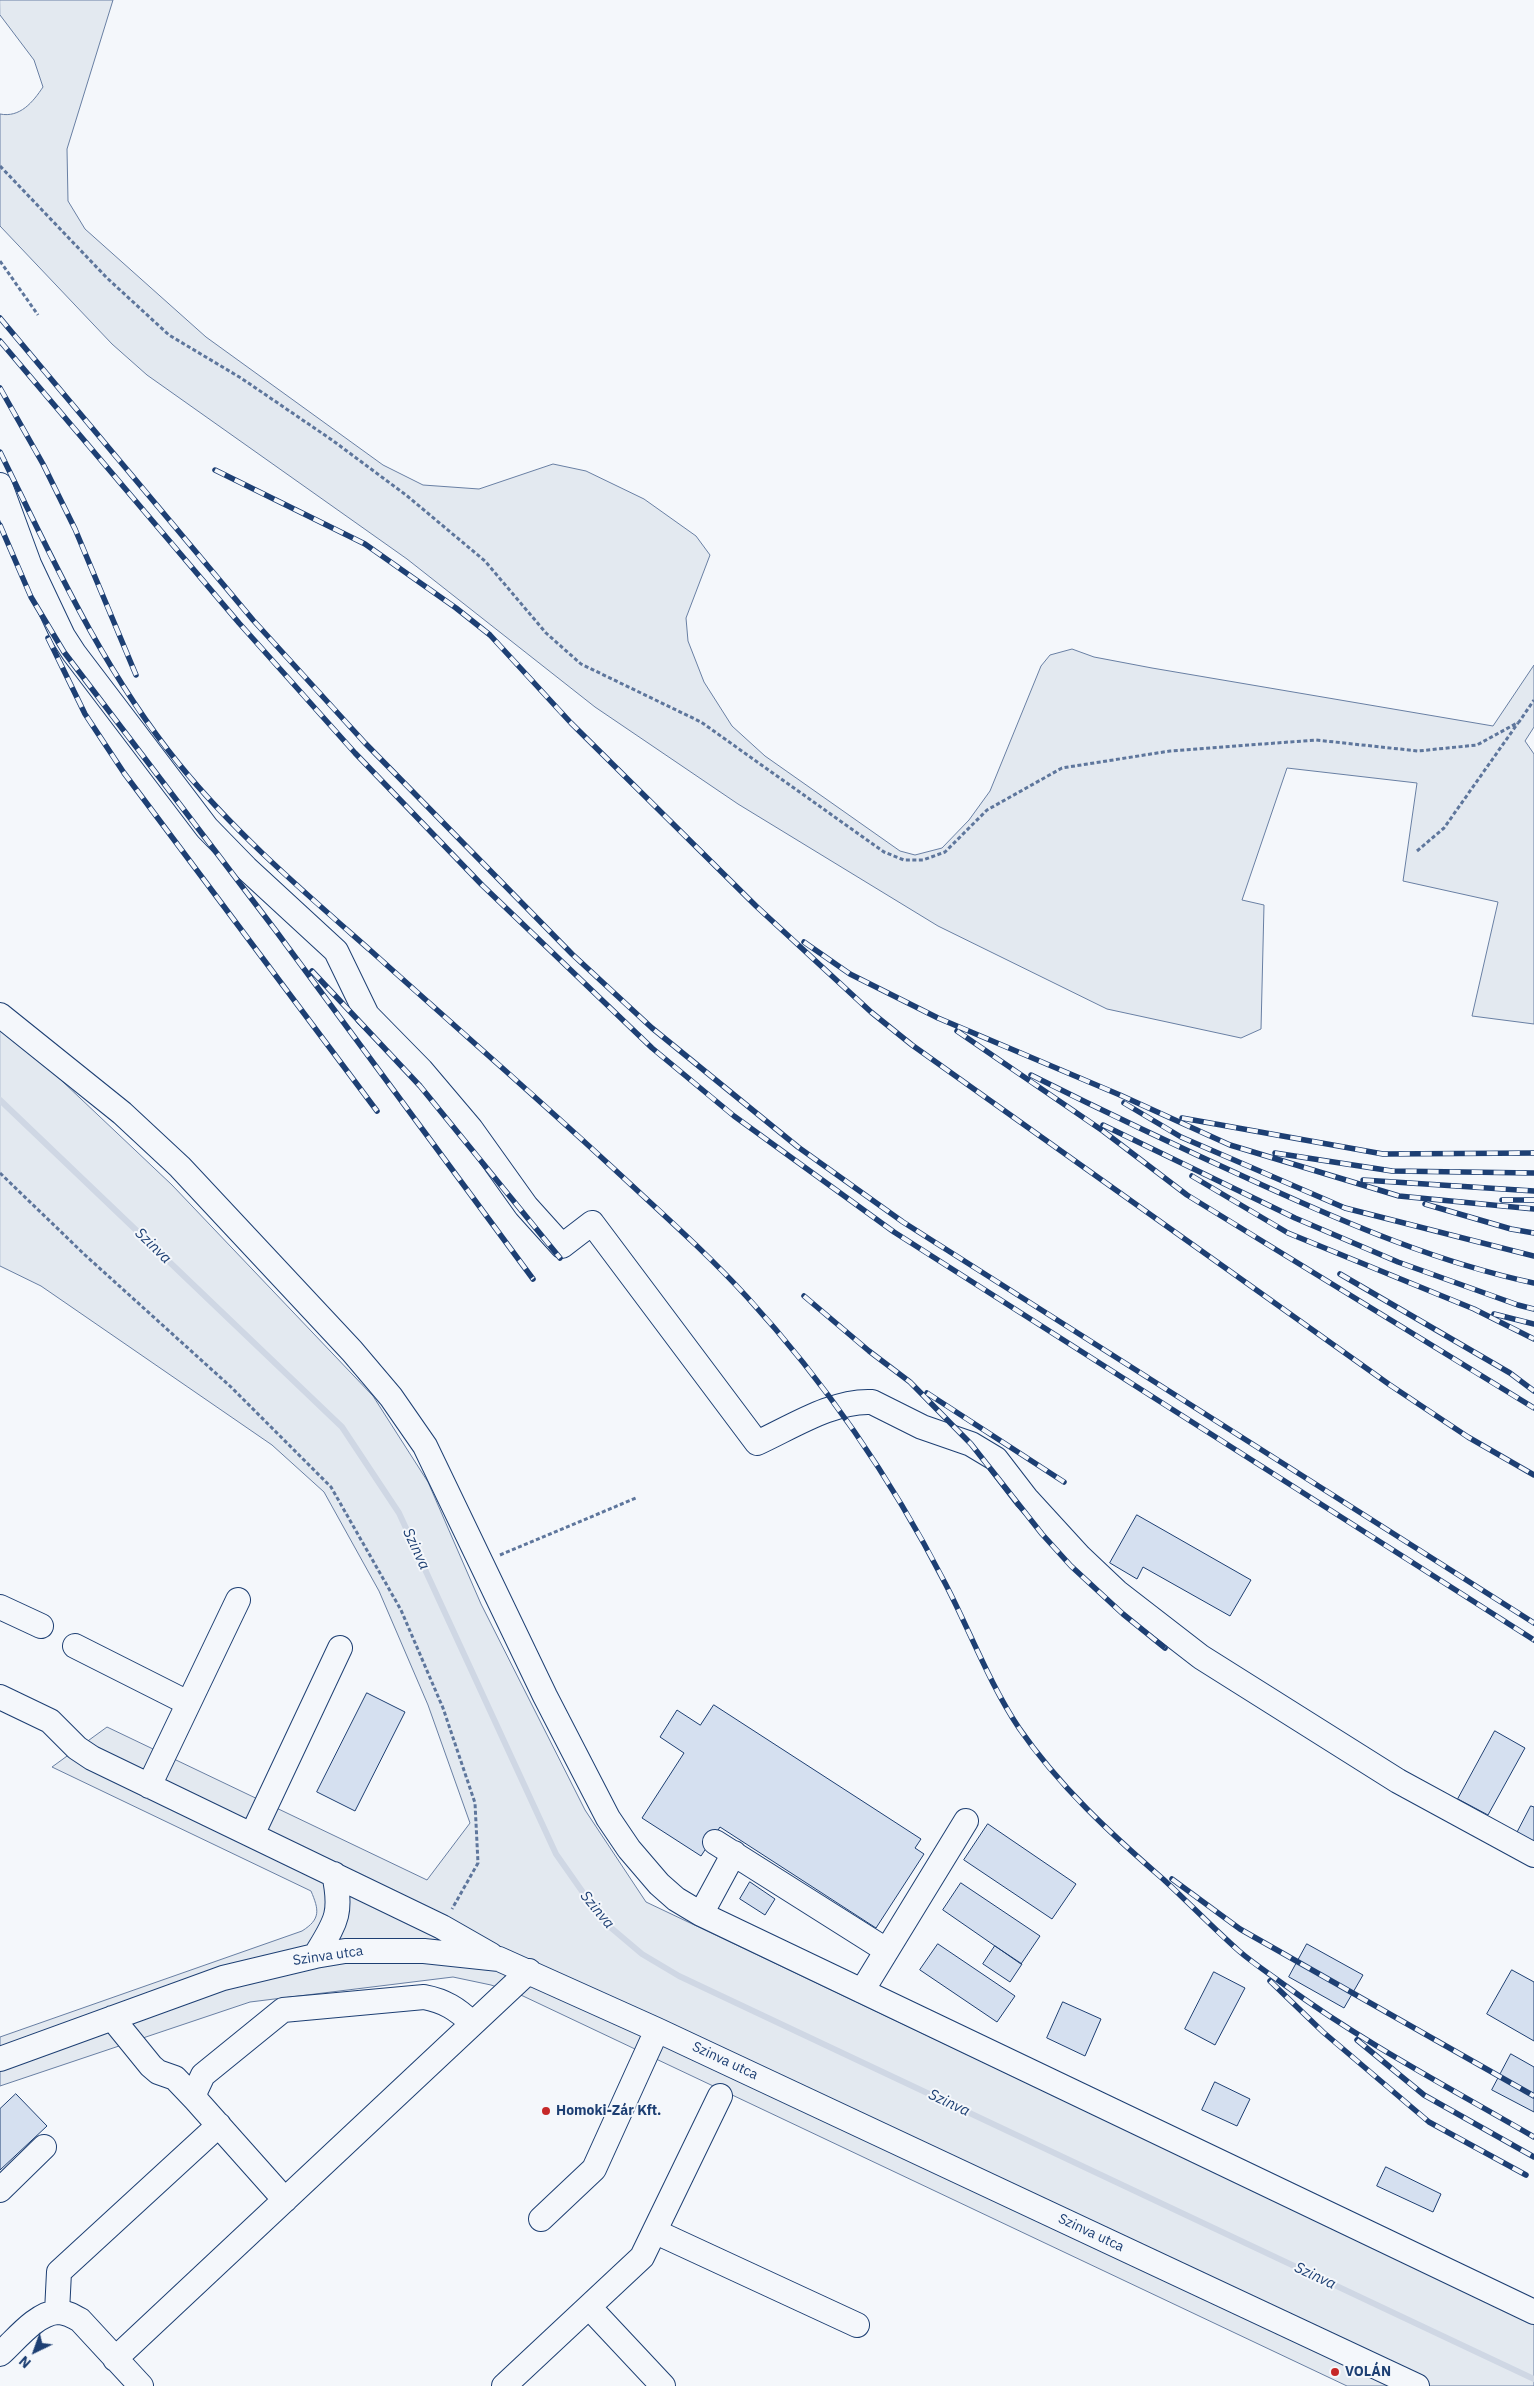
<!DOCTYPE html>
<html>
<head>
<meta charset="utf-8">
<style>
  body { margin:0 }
  #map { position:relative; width:1534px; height:2386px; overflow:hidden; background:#f4f7fb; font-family:"IBM Plex Sans",sans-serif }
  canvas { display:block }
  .north { position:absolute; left:10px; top:2326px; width:50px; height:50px; -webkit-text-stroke:4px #f4f7fb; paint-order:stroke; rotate:222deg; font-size:14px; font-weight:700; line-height:20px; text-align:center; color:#1d3f73 }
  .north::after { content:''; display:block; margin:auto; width:18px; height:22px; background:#1d3f73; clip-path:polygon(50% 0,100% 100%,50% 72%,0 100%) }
</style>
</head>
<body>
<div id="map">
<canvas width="1534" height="2386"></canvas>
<div class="north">N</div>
</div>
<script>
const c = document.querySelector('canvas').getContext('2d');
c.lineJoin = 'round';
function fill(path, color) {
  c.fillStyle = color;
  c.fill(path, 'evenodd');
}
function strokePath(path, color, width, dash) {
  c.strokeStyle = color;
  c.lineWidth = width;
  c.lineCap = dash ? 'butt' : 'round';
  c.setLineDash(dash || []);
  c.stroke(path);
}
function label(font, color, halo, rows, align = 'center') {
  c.font = font + ' "IBM Plex Sans",sans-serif';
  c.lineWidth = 4;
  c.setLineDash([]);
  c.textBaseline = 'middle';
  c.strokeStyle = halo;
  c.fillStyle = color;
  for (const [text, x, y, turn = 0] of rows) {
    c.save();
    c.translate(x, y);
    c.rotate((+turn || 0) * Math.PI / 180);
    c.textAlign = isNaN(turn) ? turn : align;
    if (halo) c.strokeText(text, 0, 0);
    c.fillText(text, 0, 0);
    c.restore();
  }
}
const green = new Path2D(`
  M0,0H113L67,149L68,201L85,229L206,337L383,465L423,485L479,489L553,464L586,471L644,499L696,536L710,555L686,618L688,641L704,682L732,726L765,756L900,851L915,855L942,848L969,820L990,791L1041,666L1050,655L1072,649L1094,657L1152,668L1493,726L1534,665V727L1525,741L1534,754V1024L1472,1016L1498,902L1403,881L1417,783L1287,768L1242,900L1264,905L1261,1029L1241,1038L1107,1009L938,926L738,804L595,707L407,559L147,375L112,344L0,226V114C20,118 33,102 43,87L34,60L0,15Z
  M0,1030L43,1063L172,1185L373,1396L428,1482L481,1604L585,1810L646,1902L1534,2324V2386H1347L523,1996L491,1985L453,1977L250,2002L0,2086V2037L302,1931C321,1919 319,1910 311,1891L52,1767L107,1727L427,1880L470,1823L428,1705L379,1591L324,1492L272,1445L41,1286L0,1266Z`);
const stream = new Path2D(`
  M0,1100L342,1427L399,1513L556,1854L603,1921L642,1954L679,1976L1534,2379`);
const building = new Path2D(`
  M1137,1515L1251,1580L1230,1616L1143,1567L1137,1579L1110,1563Z
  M367,1693L405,1712L355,1811L317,1792Z
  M714,1705L921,1839L915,1848L924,1854L876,1928L720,1827L701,1856L642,1818L684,1753L660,1737L677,1710L700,1725Z
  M1495,1731L1525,1748L1488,1815L1458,1799Z
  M1531,1806L1534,1807V1841L1517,1833Z
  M988,1824L1076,1884L1052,1919L964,1860Z
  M750,1882L775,1899L765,1915L740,1899Z
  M961,1883L1040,1936L1021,1964L943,1910Z
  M938,1944L1015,1996L997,2022L920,1970Z
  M1307,1944L1363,1975L1344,2008L1289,1977Z
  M995,1946L1022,1964L1010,1982L983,1964Z
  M1512,1970L1534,1982V2041L1487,2014Z
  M1214,1972L1245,1988L1215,2045L1185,2029Z
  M1063,2002L1101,2019L1085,2056L1047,2038Z
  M1511,2054L1534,2067V2112L1492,2090Z
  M1215,2082L1250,2099L1237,2126L1202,2110Z
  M16,2094L47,2126L0,2170V2109Z
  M1386,2167L1441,2194L1433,2212L1377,2186Z`);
const path = new Path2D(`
  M0,166L107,278L169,335L241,378L332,440L406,495L485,561L546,633L581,664L701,722L884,852L904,860H923L945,852L987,810L1062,768L1170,751L1316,740L1418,751L1477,745L1519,722L1534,700
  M0,261L38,315
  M1417,851L1444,828L1518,723
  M0,1173L85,1255L231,1387L331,1487L401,1610L443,1708L475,1803L478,1863L452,1909
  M500,1555L636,1498`);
const minor = new Path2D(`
  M0,485L29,564L63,636L74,653L207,828L246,868L336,951L367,1015L421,1070L471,1129L526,1206L562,1246L592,1223L757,1443C792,1427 833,1400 872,1402L922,1427L971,1444L996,1459L1026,1498L1080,1557L1117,1592L1201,1657L1398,1781L1534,1855
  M0,1015L122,1113L180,1167L352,1351L391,1397L425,1446L545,1696L608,1818L629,1849L659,1884L676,1899L701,1914L1534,2312
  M0,1607L41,1626
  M75,1646L188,1703
  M0,1697L50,1721L77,1748L92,1758L442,1927L491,1955
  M149,1786L238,1600
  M252,1835L340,1648
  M715,1842L886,1950
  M701,1914L734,1853
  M315,1956C335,1923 343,1915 334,1874
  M862,1991L966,1821
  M112,2018L151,2066L158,2072L175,2078L196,2100
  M0,2059L223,1978L315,1956L345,1951H424L499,1959L657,2030L1417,2386
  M0,2190L44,2147
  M285,2200L196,2100L195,2092L203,2075L283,2010L424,1997C445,2001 457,2009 472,2023
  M541,2219L594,2169L657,2030
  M656,2232L857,2325
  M589,2307L663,2386
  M57,2312L59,2272L219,2125
  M0,2354C15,2341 36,2313 58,2312C66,2312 73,2316 80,2320L141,2386
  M115,2359L529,1971
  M504,2386L642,2257L720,2096`);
const rail = new Path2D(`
  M0,318L253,620L365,743L572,954L652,1028L798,1147L903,1222L1534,1623
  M0,341L239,623L355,753L482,885L652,1048L734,1116L894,1232L1534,1640
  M0,388L43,464L75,529L136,675
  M0,452C53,560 102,669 179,764C235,833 303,891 370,950C451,1023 533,1094 613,1168C658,1210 705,1251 747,1297C825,1382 892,1480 945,1583C970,1631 989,1683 1019,1728C1059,1786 1110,1833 1163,1879C1189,1903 1213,1928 1239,1951C1254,1964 1270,1974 1286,1986C1364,2043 1450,2088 1534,2137
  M215,470L365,544L456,608L490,635L571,723L756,906L871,1012L912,1045L1390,1385L1468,1437L1534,1475
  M0,525L31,597L64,652L276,931L533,1279
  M48,638L85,714L124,773L377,1111
  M804,942L850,974L938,1018L1120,1095L1230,1145L1399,1196L1534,1209
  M312,971L420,1086L560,1258
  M957,1031L1103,1131L1187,1195L1534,1408
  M1031,1075C1107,1113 1183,1149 1260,1184C1348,1224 1439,1263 1534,1283
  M1124,1103L1181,1137L1345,1208L1534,1256
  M1182,1118L1383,1154L1534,1153
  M1103,1125L1295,1218L1398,1262L1518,1305L1534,1309
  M1275,1153L1392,1171L1534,1173
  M1192,1176L1288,1233L1474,1309L1534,1339
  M1363,1180L1534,1191
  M1502,1200H1534
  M1425,1204L1511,1229L1534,1233
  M1340,1274L1510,1373L1534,1391
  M804,1296L869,1351L910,1382L971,1444L1042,1534L1071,1566L1123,1614L1165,1648
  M1494,1314L1534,1324
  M927,1393L1064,1482
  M1172,1879L1240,1929L1534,2096
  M1270,1981L1323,2032L1429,2122L1526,2175
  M1357,2040L1424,2095L1534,2157`);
const markers = [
  [546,2111,5,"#c62828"],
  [1335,2372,5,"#c62828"]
];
const streetNames = [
  ["Szinva utca",328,1956,-8],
  ["Szinva utca",725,2061,25],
  ["Szinva utca",1091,2233,25]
];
const poiNames = [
  ["Homoki-Zár Kft.",556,2111],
  ["VOLÁN",1345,2372]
];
const waterNames = [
  ["Szinva",153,1246,44],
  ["Szinva",416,1549,65],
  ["Szinva",597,1910,50],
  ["Szinva",949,2103,25],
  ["Szinva",1315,2276,25]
];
fill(green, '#e3e9f0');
strokePath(green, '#687fa3', 1);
strokePath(stream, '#cfd7e4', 6);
fill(building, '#d5e0f0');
strokePath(building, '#1d3f73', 1);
strokePath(minor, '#1d3f73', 26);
strokePath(path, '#5e769c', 3, [4, 2.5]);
strokePath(minor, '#f4f7fb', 24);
strokePath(rail, '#1d3f73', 5.5);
strokePath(rail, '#f4f7fb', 4, [11]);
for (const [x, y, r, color] of markers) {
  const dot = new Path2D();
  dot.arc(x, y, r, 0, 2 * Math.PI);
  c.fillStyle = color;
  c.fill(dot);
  strokePath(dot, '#f4f7fb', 2);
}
label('14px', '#1d3f73', '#f4f7fb', streetNames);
label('bold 14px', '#1d3f73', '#f4f7fb', poiNames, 'left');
label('italic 15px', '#1d3f73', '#f4f7fb', waterNames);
</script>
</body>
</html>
